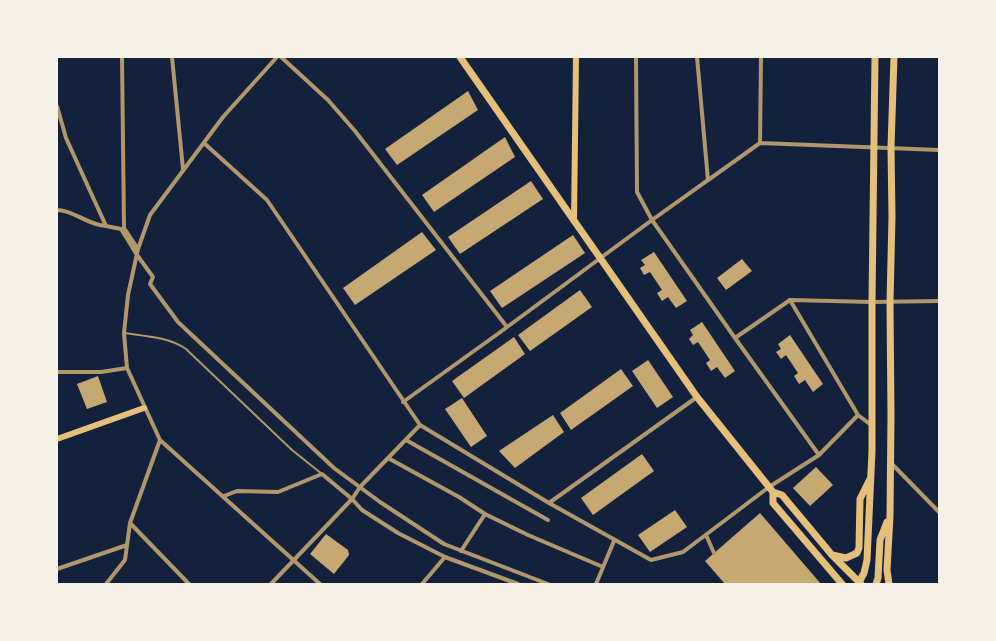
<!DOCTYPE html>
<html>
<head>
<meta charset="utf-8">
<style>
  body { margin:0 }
  #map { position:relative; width:996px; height:641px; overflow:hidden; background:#14213d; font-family:"Nunito Sans",sans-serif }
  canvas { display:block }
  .frame { position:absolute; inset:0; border:58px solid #f6f1e7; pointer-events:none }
</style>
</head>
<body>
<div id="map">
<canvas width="996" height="641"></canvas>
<div class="frame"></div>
</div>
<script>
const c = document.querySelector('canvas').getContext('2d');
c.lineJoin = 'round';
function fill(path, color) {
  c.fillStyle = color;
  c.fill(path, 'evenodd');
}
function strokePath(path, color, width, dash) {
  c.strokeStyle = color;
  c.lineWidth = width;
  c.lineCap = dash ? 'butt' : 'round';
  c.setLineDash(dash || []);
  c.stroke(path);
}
const building = new Path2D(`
  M468,91L478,110L397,165L385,149Z
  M505,137L515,157L434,212L422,195Z
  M531,181L543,199L460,254L448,237Z
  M422,232L436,250L355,305L343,288Z
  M573,235L585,253L502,308L490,291Z
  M654,252L687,301L676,308L668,297L662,301L657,293L662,290L650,272L644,275L640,268L645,265L641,260Z
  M742,259L752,271L726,290L717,278Z
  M580,290L592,307L530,351L518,335Z
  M702,322L735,371L725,378L717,367L711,371L706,363L710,360L698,342L693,345L689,339L693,335L690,330Z
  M790,335L823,384L813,392L805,380L799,384L794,376L798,373L786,355L781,359L776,352L781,349L778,344Z
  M514,337L525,354L464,398L452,381Z
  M648,360L673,397L657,408L632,371Z
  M621,369L633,386L571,430L560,413Z
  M98,376L107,402L87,409L77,384Z
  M462,398L487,436L471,447L445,409Z
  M553,415L564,432L515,468L499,451Z
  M642,454L654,471L593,515L581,498Z
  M816,467L833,485L810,506L793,488Z
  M675,510L687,527L650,552L638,535Z
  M760,513L821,584H725L705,561Z
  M326,534L348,550L349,555L334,574L310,554Z`);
const service = new Path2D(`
  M124,333C145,336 169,337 186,349L292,450L322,474`);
const minor = new Path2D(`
  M122,57L124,228L138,249
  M172,57L183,169
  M277,57L223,117L150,215L138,249L128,295L124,333L127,368L160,440L320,584
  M281,57L328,100L355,131L507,327
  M636,57L637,192L652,220L735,338L819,455
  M697,57L708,180
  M57,106L66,138L106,226L121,229L137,255L153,277L150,284L178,322L334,468L380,502L444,544L548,584
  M204,143L267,200L420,425L549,503L651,560L683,552L769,487L819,455L858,415
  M760,143L761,57
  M57,210C74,210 87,225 106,226
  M790,300L858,415L871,425
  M735,338L790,300L872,302L939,301
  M57,372H101L127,368
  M403,402L499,333L652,220L760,143L939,150
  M406,440L548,520
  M388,458L459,497L485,514
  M890,462L939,512
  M224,496L237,491L278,492L322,474L352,499L362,510L398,533L445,557L518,584
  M549,503L697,397
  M130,523L189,584
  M706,535L714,553
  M461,551L485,514L528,535L603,567
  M57,569L127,545
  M106,584L125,560L130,523L160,440
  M271,584L352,499L360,487L420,425
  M422,584L445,557
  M596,584L614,541`);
const secondary = new Path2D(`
  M574,221L576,57
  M57,439L144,408`);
const primary = new Path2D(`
  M460,57L697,397L773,492V503L842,584
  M773,492L782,495L832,555L861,584
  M832,555L846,558L857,553L859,548L860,499L870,479
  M858,584L864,573L867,560L872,451V302L875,57
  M876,584L878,578L880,540L887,522
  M889,584L887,570L890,516L891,416L890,302L892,217L891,147L894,57`);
fill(building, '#c6a872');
strokePath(service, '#b1986c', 2);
strokePath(minor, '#b1986c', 4);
strokePath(secondary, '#e5c07b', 6);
strokePath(primary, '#e5c07b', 7);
</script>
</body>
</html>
